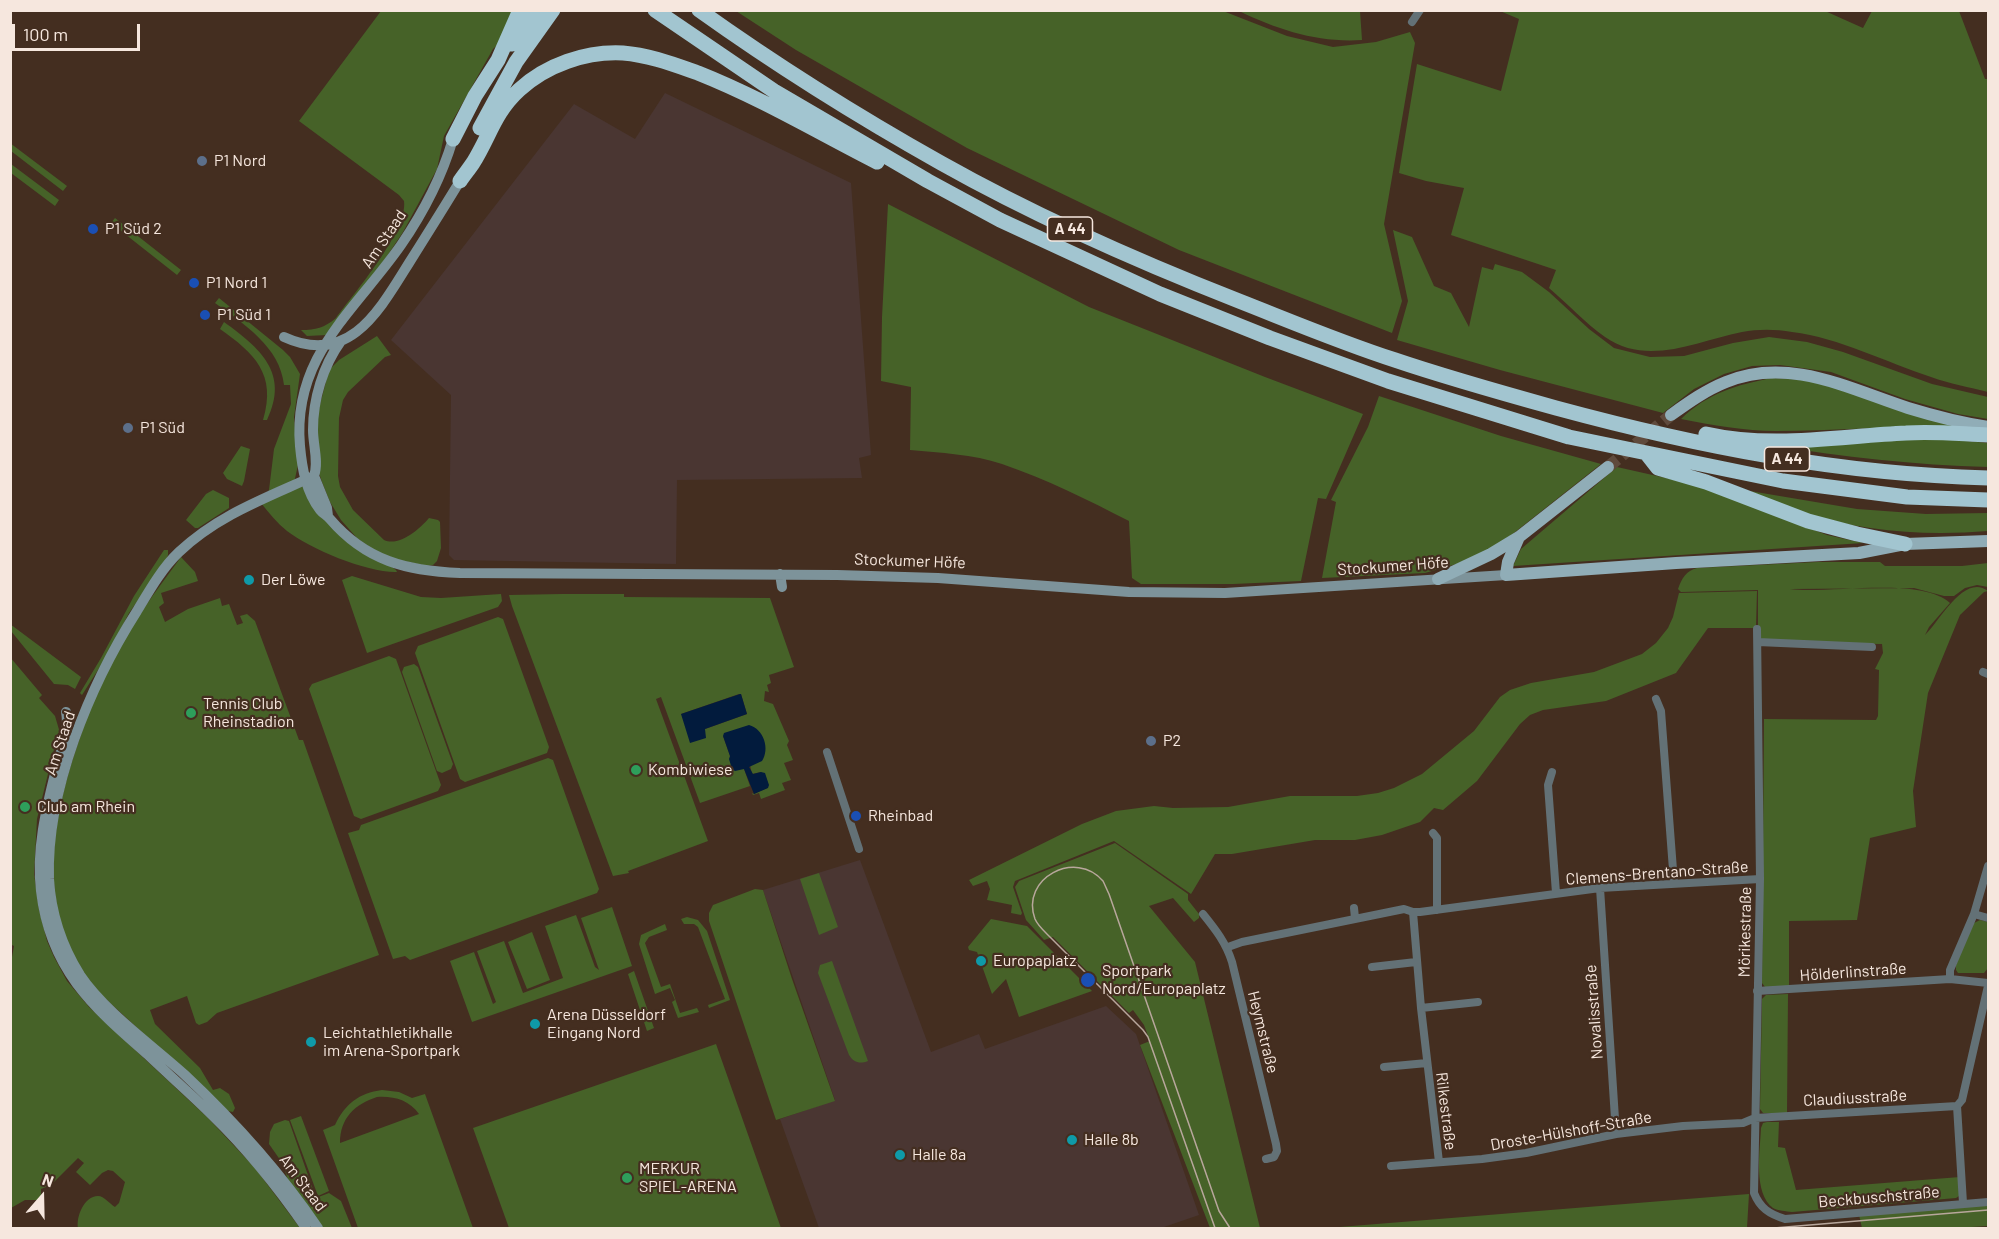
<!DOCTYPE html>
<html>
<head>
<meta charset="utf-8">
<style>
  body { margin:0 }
  #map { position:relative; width:1999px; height:1239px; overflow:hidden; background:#442e20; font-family:Barlow,sans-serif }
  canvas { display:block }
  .frame { position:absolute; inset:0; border:12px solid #f6e7de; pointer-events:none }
  .north { position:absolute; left:12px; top:1167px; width:60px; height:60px; -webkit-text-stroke:4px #442e20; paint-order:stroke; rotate:20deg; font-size:16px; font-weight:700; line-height:24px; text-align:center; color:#f6e7de }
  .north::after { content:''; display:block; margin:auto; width:21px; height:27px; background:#f6e7de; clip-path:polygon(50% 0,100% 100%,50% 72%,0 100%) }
  .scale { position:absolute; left:12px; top:24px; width:128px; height:27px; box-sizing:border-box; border:3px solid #f6e7de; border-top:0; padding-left:8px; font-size:18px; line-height:21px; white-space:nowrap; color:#f6e7de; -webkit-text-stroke:4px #442e20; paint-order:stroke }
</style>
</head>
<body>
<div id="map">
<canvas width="1999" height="1239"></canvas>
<div class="frame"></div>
<div class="north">N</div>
<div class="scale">100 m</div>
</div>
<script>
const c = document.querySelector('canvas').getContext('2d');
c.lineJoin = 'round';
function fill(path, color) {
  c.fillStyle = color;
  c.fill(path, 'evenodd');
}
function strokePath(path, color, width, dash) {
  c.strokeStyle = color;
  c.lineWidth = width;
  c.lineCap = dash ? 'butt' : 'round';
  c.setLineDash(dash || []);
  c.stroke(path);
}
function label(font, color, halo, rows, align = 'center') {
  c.font = font + ' Barlow,sans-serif';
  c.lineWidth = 4.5;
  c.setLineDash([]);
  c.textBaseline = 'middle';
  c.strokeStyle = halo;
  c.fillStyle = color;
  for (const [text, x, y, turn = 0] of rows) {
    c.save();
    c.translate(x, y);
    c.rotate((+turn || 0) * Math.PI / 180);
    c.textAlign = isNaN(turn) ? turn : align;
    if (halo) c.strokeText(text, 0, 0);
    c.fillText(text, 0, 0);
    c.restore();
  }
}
const commercial = new Path2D(`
  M665,93L851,183L871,455L859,458L862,478L677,480L676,564L454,560L449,555L451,395L391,340L574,104L635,139Z
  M860,860L931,1052L979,1034L985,1049L1106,1006L1136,1034L1199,1215L1161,1228H819L780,1119L835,1100L763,890Z`);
const green = new Path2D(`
  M1733,10L1735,12L1737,10L1825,11L1863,28L1872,11H1959L1985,79H1988V392C1969,387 1950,384 1931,377C1885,362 1840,338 1792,332C1775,329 1758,329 1742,332C1697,341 1648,367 1605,337C1585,323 1568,304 1549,288L1556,270L1451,235L1464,188L1426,181L1399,173L1417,64L1501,91L1519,19L1500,11Z
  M381,11H532L525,20L493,49L444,136L437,169L403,232L385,259L327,335L307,336L301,330C316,330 324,328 336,318C354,293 408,231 404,201L399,195L299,121Z
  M736,11H1223L1287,36L1333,47L1376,42L1410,32L1415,43L1384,224L1402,301L1392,333L1179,250L967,148L796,50Z
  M1239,11H1360L1362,40C1319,43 1278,30 1239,11Z
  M10,143L67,186L63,191L11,151Z
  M11,164L59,200L55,206L11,173Z
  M888,204L1089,307L1265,377L1363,414L1326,499L1318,498L1301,581L1233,584H1141L1132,578L1129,521C1088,500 1046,479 1002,464C973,454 940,453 910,450L911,387L881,381L882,317Z
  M115,218L181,270L177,275L111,223Z
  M1393,230L1412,237L1434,286L1451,293L1469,327L1482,267L1493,270L1495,264L1522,272L1549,292L1589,329L1614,348L1650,357L1684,356L1733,343L1769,337L1807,342L1843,352L1932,384L1988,397V419L1958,414L1905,399L1831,372L1780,365L1752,366L1724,374L1694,389L1663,413L1500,370L1397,340L1408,301Z
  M219,298L283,350L290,357L300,374L294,417L298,465L294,483L306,488L324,516L396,570L397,572C368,573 310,549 287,531C277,523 269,513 261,503L269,490L274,449L291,404L290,385H284C280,347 244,324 215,303Z
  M224,322C260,348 290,373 267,420H263C277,374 254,353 220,329Z
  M377,336L391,355L385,357L348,392L343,400L339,418L338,476L340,487L353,510L384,540C399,547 420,529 429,518L438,520L440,522L441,548L437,561L433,565L427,566L394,559L375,551L357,538L341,520L330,502L322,482L319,473L316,420L329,370L339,360Z
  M1772,378L1806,380L1846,391L1956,427C1896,426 1836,431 1776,431C1745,431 1712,425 1681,419C1708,393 1736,385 1772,378Z
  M1379,396L1501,436L1601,464L1491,551L1467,561L1425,573L1322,578L1336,502L1331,500L1368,427Z
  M1933,438L1988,443V467C1915,465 1843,457 1770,445Z
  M241,446L250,449L244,481L242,486L227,479L223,473Z
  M1617,467L1697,485L1827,535L1863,543L1513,566L1521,549Z
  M213,490L229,498V508L198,528H195L186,520L206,494Z
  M1750,491L1857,509L1926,514L1988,513V531C1927,536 1861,532 1802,512C1784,506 1767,498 1750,491Z
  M164,550H168V555L165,562L129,613L105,659L82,695L80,693L101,658L134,596Z
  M181,557L195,572L198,581L161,593L164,603L159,607L165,622L188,609L220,598L222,606L229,604L237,625L243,623L240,616L247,614L255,621L299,740H303L379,955L217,1013L207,1022L199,1025L196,1023L187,996L150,1010L155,1024L200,1068L213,1090L220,1088L229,1094L235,1108L233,1112L228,1111L96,990C34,914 50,821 81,735C86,719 91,703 98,687C119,640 151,598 181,557Z
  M1818,562H1880L1885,566H1962L1988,563V587L1977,585L1965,588L1954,596H1944L1914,588L1790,589C1828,594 1921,576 1950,603L1929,627L1925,635C1940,621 1964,573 1988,591L1984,592L1960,615L1928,693L1913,791L1916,827L1870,838L1857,920L1789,921V987H1765L1762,983L1764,719L1876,720L1878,716L1879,670L1875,669L1883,653L1882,644L1768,643L1760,640L1758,636V590L1681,592L1678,589C1682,578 1686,571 1697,568Z
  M352,576L421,597L441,598L501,594L502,601L498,607L367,653L342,580Z
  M1757,591L1756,626L1754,628H1708L1676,673L1606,701L1543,710L1530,715L1520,724L1477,781L1443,810L1434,808L1420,822L1382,835L1355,840H1315L1232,854H1215L1191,894L1114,841L1015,881L1013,887L1022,913L1021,915L1011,913L1012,905L987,900L990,889L987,881L973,886L969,880L1082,824L1116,811L1154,806L1173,808L1228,807L1290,796H1357L1378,793L1394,788L1422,774L1474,731L1500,697L1510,690L1531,683L1594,672L1642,654L1656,643L1668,628L1673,617L1679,593Z
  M562,594H624V597L770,598L794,667L769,675L771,683L767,685L769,692L765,691L764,701L773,704L789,741L787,745L793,760L784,763L791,780L782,783L785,790L761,799L759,793L753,795L752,793L754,794L767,788L761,772L752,774L750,765L723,736L730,756L744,769L750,786L700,803L661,697L656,699L708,841L628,871L629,873L613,876L512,606L509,595ZM739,694H741L747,714L705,729L681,714Z
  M498,617L503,619L549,747L547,753L465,782L460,779L415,653L418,646Z
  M10,624L81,677L75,689L68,685L54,684L11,631Z
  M389,656L396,659L441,785L438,791L361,819L354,816L309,689L312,684Z
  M10,657L42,695L39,698L55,716L60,733H58L37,819L34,874L39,909L47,941L54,957L67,981L89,1007L208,1118L255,1168L300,1228H78C76,1217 84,1196 98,1196C104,1196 110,1204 115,1207L119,1203L125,1182L113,1171L108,1170L102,1173L90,1185L76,1172L84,1163L78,1158L51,1185L41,1189V1200H25L11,1208L10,968L14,946L10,944Z
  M414,664L418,667L453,764L451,769L442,773L437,771L402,672L404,667Z
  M548,758L553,760L599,889L597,893L410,960L405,956L393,959L348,833L359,830L361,825Z
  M1115,843L1188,894V900L1199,914V918L1194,922L1173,898L1149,906L1195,962L1260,1228H1210L1140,1045L1150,1041L1144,1025L1133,1010L1129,1013L1053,937L1044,940L1026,920L1015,887L1019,881Z
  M819,873L838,927L819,935L800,879Z
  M755,889L763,890L792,979L835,1101L776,1120L709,921V913L713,905Z
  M612,907L632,966L472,1022L450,961L474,952L493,1004L496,1002L477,951L504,941L523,993L563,978L545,926L576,915L595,967L599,970L581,918Z
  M687,917L698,920L707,931L730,1000L709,1008L708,1005L725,999L698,927L694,924H684L681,919Z
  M991,919L1027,926L1092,991L1019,1017L1006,979L992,994L977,952L969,950L968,947Z
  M1980,920L1988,922V968L1984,973H1958L1956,970V965L1972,924Z
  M665,924L667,930L649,937L645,943L661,987L670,984L680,1013L697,1008L699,1012L678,1018L672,1002L675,1000L670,988L655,994L639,944L641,935Z
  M532,932L550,980L527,989L508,942Z
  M832,961L868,1061C860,1064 854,1063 849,1055L818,973L820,965Z
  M634,971L654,1028L647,1031L628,974Z
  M1788,994L1787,1113H1763L1760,1109L1762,999L1766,995Z
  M716,1044L781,1228H509L473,1128Z
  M382,1090L399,1092L412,1098L425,1094L473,1228H358L323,1130L335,1125C345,1104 359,1093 382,1090ZM377,1097C394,1096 409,1100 419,1114L340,1143C340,1118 355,1104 377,1097Z
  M301,1116L329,1191L318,1196L290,1120Z
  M285,1120L289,1121L316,1198L329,1193L341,1201L352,1228H322L289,1184L283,1164L269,1144L270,1132L274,1124Z
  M1767,1122H1779L1778,1147L1785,1148L1796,1190L1960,1177L1959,1196L1956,1198L1792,1212C1786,1211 1778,1211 1773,1208C1753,1193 1760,1151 1761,1128L1763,1123Z
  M1749,1194L1747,1228H1749H1327Z
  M1988,1205V1226L1955,1228H1862L1859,1215Z`);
const water = new Path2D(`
  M740,694H741L747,714L705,729L706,738L690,743L681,714Z
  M749,725C764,729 770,749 762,761L749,767L753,774L761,772L765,773L769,785L768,788L754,794L744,769L735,771L732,769L729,759L730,756L723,736L724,733Z`);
const primaryTunnel = new Path2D(`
  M1608,467L1671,415`);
const street = new Path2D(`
  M1412,22L1420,10
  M1757,629L1760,879L1754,1193C1760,1208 1769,1214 1785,1219L1988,1202
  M1758,642L1872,647
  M1983,672L1988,674
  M1656,699L1661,711L1674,883
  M827,752L859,849
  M1552,772L1548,785L1556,893
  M1433,833L1437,838V910
  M1988,866L1974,914L1950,970V979L1988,983
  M1600,888L1616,1134
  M1354,908L1355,918
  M1413,912L1421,1008L1439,1162
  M1203,914C1216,930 1226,943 1232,962L1276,1144L1277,1151L1274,1157L1266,1159
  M1974,914L1988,918
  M1228,947L1242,942L1404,909L1413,912H1420L1600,888L1760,879
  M1372,967L1416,962
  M1757,991L1950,979
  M1421,1008L1478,1002
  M1384,1067L1427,1063
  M1957,1106L1963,1203
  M1391,1166L1482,1159L1526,1153L1616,1134L1683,1126L1743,1123L1755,1118L1957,1106L1962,1100L1988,986`);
const secondary = new Path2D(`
  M453,139C442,176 423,213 401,245C355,311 292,356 300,446C302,468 306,492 320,510C323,514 327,515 330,519C366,561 407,571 460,573L837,575L938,578L1129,592L1225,593L1506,575
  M284,337C349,367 379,311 409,263C426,236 443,209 460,181
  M314,476C266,498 218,515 179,552C162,568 149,591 137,611C90,685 46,790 49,879C51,913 62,946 80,975C104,1011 153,1046 185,1075C235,1122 280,1172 318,1228
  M314,476C319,462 313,445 313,430C313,399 323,366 341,341
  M314,476L327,508L328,516
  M780,574L782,587
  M66,712C70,732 60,751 56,770C46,809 36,851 41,891C50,969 92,1006 147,1054C169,1075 192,1095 213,1116C248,1150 279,1189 306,1228`);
const primary = new Path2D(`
  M1671,415C1689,402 1706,390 1726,382C1789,356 1849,389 1908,408C1934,416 1962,423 1988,427
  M1519,537L1508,562L1506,575L1676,563L1859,553L1905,544L1988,541
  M1438,579L1491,554L1519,537L1608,467`);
const highway = new Path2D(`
  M655,10L774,91L928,181L1000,220L1160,294L1270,338L1388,381L1569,437L1783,481L1907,497L1988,500
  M699,10C776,65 859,117 941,163C1037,217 1137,261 1239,301C1290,321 1342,343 1395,360C1448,378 1502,393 1556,408C1700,447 1839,474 1988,478
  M512,44L538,10
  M480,128L516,62L553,10
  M453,139L475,96L498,60L520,10
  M460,181C464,175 469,169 473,163C490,136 494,113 519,90C546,65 586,51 623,53C649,55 675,65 698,73C761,98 818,132 877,162
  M1706,434C1772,449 1840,436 1906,433C1934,431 1961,434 1988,435
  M1647,454L1658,468L1706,482L1808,521L1857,534L1905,544`);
const tram = new Path2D(`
  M1215,1228L1148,1037L1143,1030L1050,937C1045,932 1038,926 1035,919C1020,878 1076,849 1103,881C1105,885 1107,890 1109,894L1219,1211L1230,1228
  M1774,1228L1988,1210`);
const markers = [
  [202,161,6,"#5c6f8a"],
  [93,229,6,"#1a4fb4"],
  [194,283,6,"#1a4fb4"],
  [205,315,6,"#1a4fb4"],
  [128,428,6,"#5c6f8a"],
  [249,580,6,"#0f9aa8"],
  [191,713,6,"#2e9e5b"],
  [1151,741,6,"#5c6f8a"],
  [636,770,6,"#2e9e5b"],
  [25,807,6,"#2e9e5b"],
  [856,816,6,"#1a4fb4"],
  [981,961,6,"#0f9aa8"],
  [1088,980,8,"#1a4fb4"],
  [535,1024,6,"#0f9aa8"],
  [311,1042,6,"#0f9aa8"],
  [1072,1140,6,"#0f9aa8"],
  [900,1155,6,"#0f9aa8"],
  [627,1178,6,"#2e9e5b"]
];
const shields = [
  [1070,229,45],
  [1787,459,45]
];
const shieldNames = [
  ["A 44",1070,229],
  ["A 44",1787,459]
];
const poiNames = [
  ["P1 Nord",214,161],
  ["P1 Süd 2",105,229],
  ["P1 Nord 1",206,283],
  ["P1 Süd 1",217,315],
  ["P1 Süd",140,428],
  ["Der Löwe",261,580],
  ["Tennis Club",203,704],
  ["Rheinstadion",203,722],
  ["P2",1163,741],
  ["Kombiwiese",648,770],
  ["Club am Rhein",37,807],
  ["Rheinbad",868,816],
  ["Europaplatz",993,961],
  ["Sportpark",1102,971],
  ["Nord/Europaplatz",1102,989],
  ["Arena Düsseldorf",547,1015],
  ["Eingang Nord",547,1033],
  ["Leichtathletikhalle",323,1033],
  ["im Arena-Sportpark",323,1051],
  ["Halle 8b",1084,1140],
  ["Halle 8a",912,1155],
  ["MERKUR",639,1169],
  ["SPIEL-ARENA",639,1187]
];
const streetNames = [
  ["Am Staad",384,239,-56],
  ["Stockumer Höfe",910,561,2],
  ["Stockumer Höfe",1393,566,-4],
  ["Am Staad",60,743,-72],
  ["Clemens-Brentano-Straße",1657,873,-4],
  ["Mörikestraße",1745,932,-89],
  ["Hölderlinstraße",1853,972,-4],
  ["Novalisstraße",1594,1012,-94],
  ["Heymstraße",1263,1032,76],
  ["Claudiusstraße",1855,1098,-3],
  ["Rilkestraße",1446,1111,83],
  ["Droste-Hülshoff-Straße",1571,1131,-10],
  ["Am Staad",303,1183,53],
  ["Beckbuschstraße",1879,1197,-5]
];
fill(commercial, '#4a3632');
fill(green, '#466228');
fill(water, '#021b3d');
strokePath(primaryTunnel, '#5f4a3c', 12, [12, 6]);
strokePath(street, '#637176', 8);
strokePath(secondary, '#7d939a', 10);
strokePath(primary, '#90adb7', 12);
strokePath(highway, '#a2c5d0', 15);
strokePath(tram, '#b8a79c', 1.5);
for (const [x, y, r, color] of markers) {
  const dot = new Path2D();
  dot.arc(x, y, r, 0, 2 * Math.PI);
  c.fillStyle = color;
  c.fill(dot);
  strokePath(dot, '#442e20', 2);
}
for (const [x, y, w] of shields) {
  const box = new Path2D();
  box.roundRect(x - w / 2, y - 12, w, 24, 4.5);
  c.fillStyle = '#442e20';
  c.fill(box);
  strokePath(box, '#f6e7de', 1.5);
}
label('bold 15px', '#f6e7de', null, shieldNames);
label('16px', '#f6e7de', '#442e20', poiNames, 'left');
label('16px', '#f6e7de', '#442e20', streetNames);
</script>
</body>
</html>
